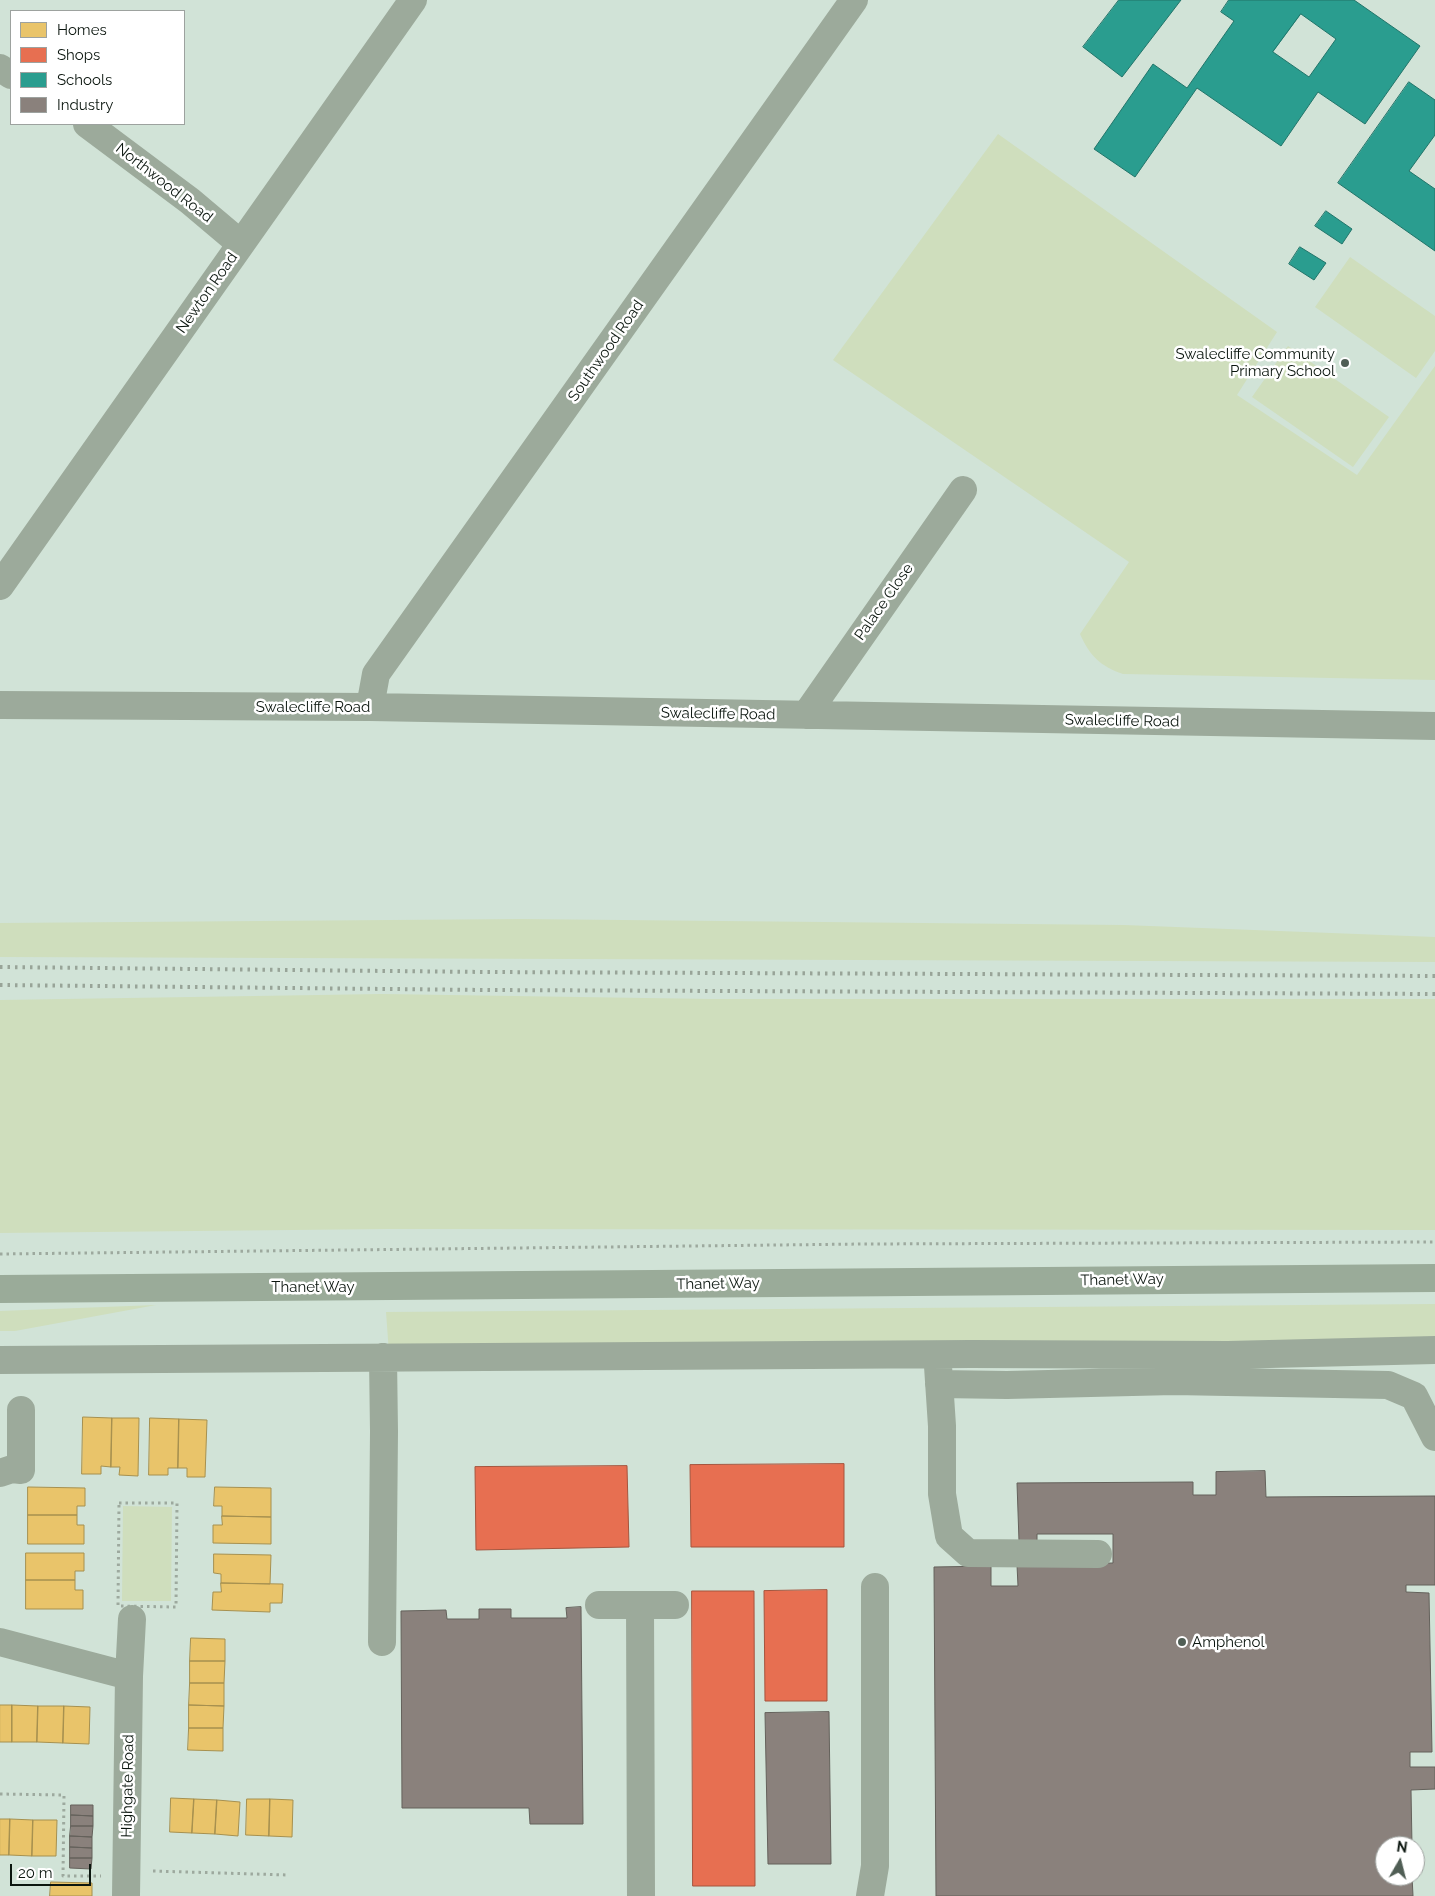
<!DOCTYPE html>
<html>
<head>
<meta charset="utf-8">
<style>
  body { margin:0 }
  #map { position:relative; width:1435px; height:1896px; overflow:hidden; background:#d1e3d7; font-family:Raleway,sans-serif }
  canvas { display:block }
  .legend { position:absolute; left:10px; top:10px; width:175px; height:115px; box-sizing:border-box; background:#fff; border:1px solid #9da29f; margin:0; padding:6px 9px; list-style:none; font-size:15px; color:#0b160f }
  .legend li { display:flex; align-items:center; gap:10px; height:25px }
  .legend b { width:25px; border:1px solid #9da29f }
  .north { position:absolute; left:1375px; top:1836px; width:50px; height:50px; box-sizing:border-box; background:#fff; border:1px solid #9da29f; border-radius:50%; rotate:8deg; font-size:14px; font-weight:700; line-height:20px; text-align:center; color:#0b160f }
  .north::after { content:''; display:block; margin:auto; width:18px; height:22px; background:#505e55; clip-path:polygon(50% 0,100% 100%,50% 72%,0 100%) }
  .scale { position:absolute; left:10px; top:1864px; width:81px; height:22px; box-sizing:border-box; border:2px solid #0b160f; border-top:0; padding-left:6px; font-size:15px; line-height:18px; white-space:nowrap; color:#0b160f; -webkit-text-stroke:4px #fff; paint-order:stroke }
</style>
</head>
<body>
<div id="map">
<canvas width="1435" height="1896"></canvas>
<ul class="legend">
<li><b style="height:14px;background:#e9c46a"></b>Homes</li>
<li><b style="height:14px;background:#e76f51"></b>Shops</li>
<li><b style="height:14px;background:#2a9d8f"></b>Schools</li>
<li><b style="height:14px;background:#8a817c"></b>Industry</li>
</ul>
<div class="north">N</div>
<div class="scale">20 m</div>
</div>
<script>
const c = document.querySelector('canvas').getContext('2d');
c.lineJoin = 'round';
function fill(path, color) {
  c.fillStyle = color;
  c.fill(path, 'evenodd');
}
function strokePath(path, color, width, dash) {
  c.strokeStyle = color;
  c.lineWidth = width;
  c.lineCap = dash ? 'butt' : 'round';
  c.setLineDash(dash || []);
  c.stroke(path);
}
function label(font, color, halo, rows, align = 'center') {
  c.font = font + ' Raleway,sans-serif';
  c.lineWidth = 5;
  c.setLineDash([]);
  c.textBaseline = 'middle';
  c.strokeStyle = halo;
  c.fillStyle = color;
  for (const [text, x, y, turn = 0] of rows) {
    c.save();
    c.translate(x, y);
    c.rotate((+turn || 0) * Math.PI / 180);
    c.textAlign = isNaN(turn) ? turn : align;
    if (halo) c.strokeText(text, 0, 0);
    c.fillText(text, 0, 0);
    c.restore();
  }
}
const green = new Path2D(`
  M998,134L1277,332L1237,395L1357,475L1435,366V680L1123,674C1100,666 1090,656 1080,634L1129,562L833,360Z
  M1350,257L1435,316V351L1416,378L1315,307Z
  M1288,346L1389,417L1353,467L1252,397Z
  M521,919L1124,925L1435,937V962L0,957V923Z
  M382,994L711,999H1435V1230L389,1229L0,1233V1000Z
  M1435,1304V1343L389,1353L386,1312Z
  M156,1305L15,1331H0V1311Z
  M123,1506L172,1507L171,1601H122Z`);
const homes = new Path2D(`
  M83,1417L112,1418L111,1467L101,1466V1474H82Z
  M112,1418H139L138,1476L119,1475L120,1467H111Z
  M150,1418L179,1419L178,1468H168V1475H149Z
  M179,1419L207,1420L205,1477H187V1468H178Z
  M28,1487L85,1488V1506H77V1515H28Z
  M215,1487L271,1488V1517L222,1516V1506H214Z
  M28,1515H77V1525H84V1544H28Z
  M222,1516L271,1517V1544L213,1543V1525H222Z
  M26,1553H84V1571H75V1580H26Z
  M214,1554L271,1555L270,1584L221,1583V1574L214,1573Z
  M26,1580H75V1590H83V1609H26Z
  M221,1583L283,1584L282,1603H270V1612L212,1610L213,1592H221Z
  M191,1638L225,1639V1661H190Z
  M190,1661H225L224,1683H190Z
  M190,1683H224V1706L189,1705Z
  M0,1705H12V1742H0Z
  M12,1705L38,1706L37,1742H12Z
  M189,1705L224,1706L223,1728H189Z
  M38,1706H64L63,1743L37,1742Z
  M64,1706L90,1707L89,1744L63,1743Z
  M189,1728H223V1751L188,1750Z
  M171,1798L194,1799L192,1833L170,1832Z
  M194,1799L217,1800L215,1834L192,1833Z
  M247,1799H270L269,1836L246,1835Z
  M270,1799L293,1800L292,1837L269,1836Z
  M217,1800L240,1802L238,1836L215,1834Z
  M0,1819H10L9,1855H0Z
  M10,1819L33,1820L32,1856L9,1855Z
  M33,1820H57L56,1856H32Z
  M51,1882L92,1883V1896H50Z`);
const shops = new Path2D(`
  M844,1464V1547H691L690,1465Z
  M627,1466L629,1547L476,1550L475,1467Z
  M827,1590V1701H765L764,1591Z
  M692,1591H754L755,1886H693Z`);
const schools = new Path2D(`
  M1119,0H1181L1122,77L1083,47Z
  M1229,0H1354L1420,46L1365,124L1318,92L1281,146L1197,88L1135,177L1094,149L1153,64L1187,88L1234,21L1221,12ZM1301,14L1336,39L1309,77L1273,52Z
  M1409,82L1435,100V135L1409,171L1435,189V251L1338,183Z
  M1326,211L1352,229L1342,244L1315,226Z
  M1300,247L1326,263L1314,280L1289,264Z`);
const industry = new Path2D(`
  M1265,1471L1266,1497L1435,1496V1585H1406V1592L1429,1593L1432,1752H1410V1767H1435V1789L1411,1790L1412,1846H1385V1876H1412L1413,1896H936L934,1567L991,1566V1586H1018L1017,1565L1113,1563V1534H1037V1541H1019L1017,1483L1193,1482V1495H1216V1472Z
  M581,1607L583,1824H530L529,1808H402L401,1611L446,1610L447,1619H479V1609H511V1618H567L566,1608Z
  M829,1712L831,1864H768L765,1713Z
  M71,1805H93V1816L71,1815Z
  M71,1815L93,1816V1826H71Z
  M71,1826H93L92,1837L70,1836Z
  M70,1836L92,1837V1848L70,1847Z
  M70,1847L92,1848V1858H70Z
  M70,1858H92L91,1869L70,1868Z`);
const path = new Path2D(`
  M0,1254L863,1244L1435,1242
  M119,1503H177L176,1607L118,1606Z
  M0,1794L64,1795L63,1876H101
  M153,1871L288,1875`);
const minor = new Path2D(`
  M0,68L11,75
  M87,124L190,201L241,244
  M0,586L413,0
  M0,705L370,707L1435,726
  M370,707L376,674L854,0
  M806,715L963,490
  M0,1360L971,1354L1228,1355L1435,1350
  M938,1366L942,1426V1494L949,1536L968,1553L1098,1554
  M939,1384L1007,1385L1174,1381L1388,1385L1414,1396L1435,1437
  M0,1473L12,1469L21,1470V1410
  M599,1605H675
  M640,1605L641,1896
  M0,1642L129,1676
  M382,1642L384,1432L383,1357
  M126,1896L129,1676L132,1619
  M870,1896L875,1866V1587`);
const major = new Path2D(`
  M0,1289L1435,1278`);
const rail = new Path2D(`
  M0,967L486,972L1435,976
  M0,985L486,990L1435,994`);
const markers = [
  [1345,363,5,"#505e55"],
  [1182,1642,5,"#505e55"]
];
const streetNames = [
  ["Northwood Road",164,183,38],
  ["Newton Road",207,293,-55],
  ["Southwood Road",606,351,-55],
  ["Palace Close",884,602,-55],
  ["Swalecliffe Road",313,707],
  ["Swalecliffe Road",718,714,1],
  ["Swalecliffe Road",1122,721,1],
  ["Thanet Way",1122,1280,-1],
  ["Thanet Way",718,1284,-1],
  ["Thanet Way",313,1287],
  ["Highgate Road",128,1786,-89]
];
const poiNames = [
  ["Swalecliffe Community",1335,354],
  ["Primary School",1335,371],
  ["Amphenol",1192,1642,"left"]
];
fill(green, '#cfdebd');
fill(homes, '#e9c46a');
strokePath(homes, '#a6904f', 1);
fill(shops, '#e76f51');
strokePath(shops, '#a5543d', 1);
fill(schools, '#2a9d8f');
strokePath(schools, '#217469', 1);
fill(industry, '#8a817c');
strokePath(industry, '#64615b', 1);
strokePath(path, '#9da99e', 3, [2.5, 4]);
strokePath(minor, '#9caa9b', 28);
strokePath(major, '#9aab99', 28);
strokePath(rail, '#98a498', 4, [2.5, 5]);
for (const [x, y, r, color] of markers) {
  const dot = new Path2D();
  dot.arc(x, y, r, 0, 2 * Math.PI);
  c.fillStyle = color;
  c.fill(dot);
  strokePath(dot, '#fff', 2);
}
label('15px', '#0b160f', '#fff', streetNames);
label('15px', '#0b160f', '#fff', poiNames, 'right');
</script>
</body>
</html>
